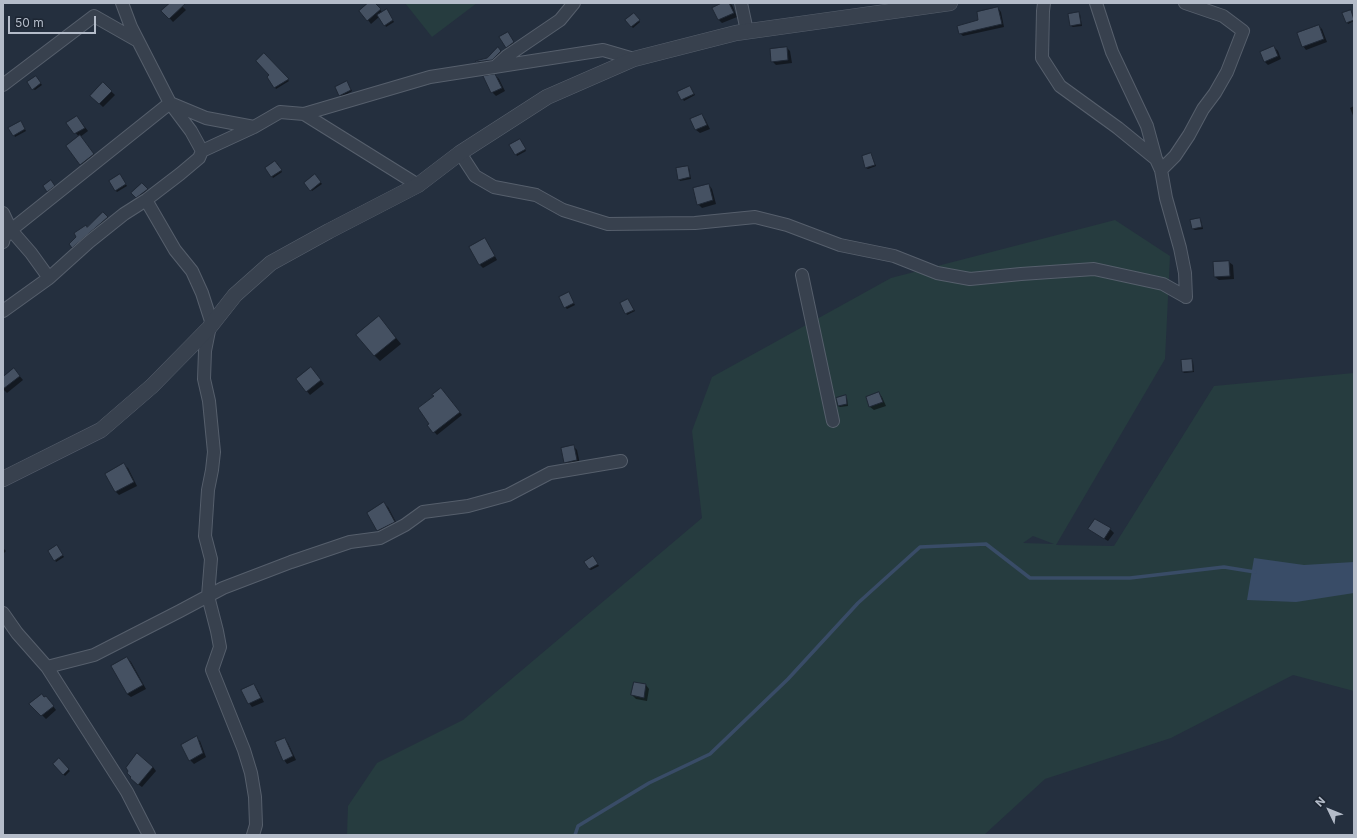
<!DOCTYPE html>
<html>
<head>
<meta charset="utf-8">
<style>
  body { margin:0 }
  #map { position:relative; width:1357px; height:838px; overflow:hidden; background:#242f3e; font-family:Inter,sans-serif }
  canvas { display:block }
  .frame { position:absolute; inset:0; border:4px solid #b4bcc9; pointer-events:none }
  .north { position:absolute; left:1309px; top:790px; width:40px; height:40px; -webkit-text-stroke:3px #1d2633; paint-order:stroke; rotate:313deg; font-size:11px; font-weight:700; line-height:16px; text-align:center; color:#b4bcc9 }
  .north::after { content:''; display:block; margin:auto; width:14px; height:18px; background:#b4bcc9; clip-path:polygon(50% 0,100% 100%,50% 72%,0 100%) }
  .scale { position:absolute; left:8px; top:16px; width:88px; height:18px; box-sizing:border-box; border:2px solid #b4bcc9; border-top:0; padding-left:5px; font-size:12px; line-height:14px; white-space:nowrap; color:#b4bcc9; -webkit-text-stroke:3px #1d2633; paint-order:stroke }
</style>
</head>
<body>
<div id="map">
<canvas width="1357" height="838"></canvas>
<div class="frame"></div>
<div class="north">N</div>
<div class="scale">50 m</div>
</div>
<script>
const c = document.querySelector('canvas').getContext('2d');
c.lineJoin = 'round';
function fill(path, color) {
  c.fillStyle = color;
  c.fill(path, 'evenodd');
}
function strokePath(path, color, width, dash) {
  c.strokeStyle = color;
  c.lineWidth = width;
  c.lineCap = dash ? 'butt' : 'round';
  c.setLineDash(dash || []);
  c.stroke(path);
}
const green = new Path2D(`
  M405,3H477L432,37Z
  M1115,220L1170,256L1165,359L1056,545L1114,546L1214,386L1354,373V691L1293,675L1171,738L1045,779L984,835H347L348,806L377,763L463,720L702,518L692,431L712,377L891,278ZM1033,536L1054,544L1023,543Z`);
const water = new Path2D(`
  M1254,558L1304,565L1354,562V593L1296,602L1247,600Z`);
const shadow = new Path2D(`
  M171,3H179L186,10L173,22L163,11Z
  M370,3H374L383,13L388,12L394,22L386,27L380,16L371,24L368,20Z
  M725,3H729L732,5L737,17L722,23L719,20L714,8Z
  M998,8L1001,12L1004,27L963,36L960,33Z
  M1351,11L1354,17V21L1348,24L1347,22Z
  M1079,13L1080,14L1082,26L1073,27L1071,26L1069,15Z
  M635,15L640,22L633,28L631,26Z
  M1319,26L1322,29L1327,42L1306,50L1303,46Z
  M509,35L515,44L508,49L506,47Z
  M1274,47L1278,51L1281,59L1268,65L1265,62Z
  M787,48L790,51L792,63L776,65L772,61Z
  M498,49L502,53L493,61L479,63L477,61L488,59Z
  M264,55L289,81L276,89L268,77L271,75Z
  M495,75L499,79L505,91L496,96L492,92Z
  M37,78L42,85L35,90L33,89Z
  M103,84L115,95L103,107L91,96Z
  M348,84L352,91L342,97L340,95Z
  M690,87L695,95L684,101L679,93Z
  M1354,106V118L1350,108Z
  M702,115L705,119L710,129L700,133L696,130L692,119Z
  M77,117L88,131L80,137L97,158L85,168L67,146L79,137L68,123Z
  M22,124L26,131L15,137L14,135Z
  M521,142L526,151L517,156L511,146Z
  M871,154L876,166L868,169L866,168Z
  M277,163L282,172L273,178L266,168Z
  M687,167L689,168L691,179L680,181L679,179Z
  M315,175L322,184L312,191L305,183Z
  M121,177L127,186L117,192L115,190Z
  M53,183L55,188L49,193L48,191Z
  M142,184L148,191L138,198L133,193Z
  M709,185L712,189L716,204L702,208L698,204Z
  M103,214L111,221L76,250L72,247L87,228Z
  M1200,219L1201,221L1203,229L1195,230L1193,229Z
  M485,239L488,243L497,260L483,268L479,264Z
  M1214,262H1229L1233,265L1234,279L1219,280L1215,277Z
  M569,294L575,305L567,309L565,307Z
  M628,300L635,311L627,315L626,313Z
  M384,323L401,344L380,361L374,355Z
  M1192,360L1193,361L1194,372L1184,373L1183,372Z
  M311,368L324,384L310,395L297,379Z
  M17,373L23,380L7,393L3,389V378Z
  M443,392L462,415L437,435L428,425L430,424L435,396Z
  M879,393L882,397L886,406L874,410L870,407L867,398Z
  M845,397L847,398L848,406L840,407L838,406Z
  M573,446L577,450L580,464L568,466L564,463Z
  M124,465L128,468L137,486L119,495L115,491Z
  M384,504L388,507L398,526L382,534L378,530Z
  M1110,529L1114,533L1108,541L1093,532Z
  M57,546L64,557L56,562L55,560Z
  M3,548L6,551L3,554Z
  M593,557L599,566L591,570L589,569Z
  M127,658L131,662L146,689L131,697L127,694Z
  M254,685L257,689L264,702L252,707L249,703Z
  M646,685L649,689L647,701L636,699L632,695Z
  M49,701L56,710L46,719L31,704Z
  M196,738L200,741L206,757L194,764L190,760Z
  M284,739L288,743L296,760L287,764L284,760Z
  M59,760L70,771L65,776L54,764Z
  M153,767L156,771L142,787L135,782Z`);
const stream = new Path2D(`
  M575,835L578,826L649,783L710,754L788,679L858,603L920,547L986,544L1030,578H1130L1224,567L1255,572`);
const building = new Path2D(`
  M170,3H186L169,19L161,11Z
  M368,3H375L381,9L367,21L359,11Z
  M722,3H729L734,13L718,20L712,8Z
  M998,7L1002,24L959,34L957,26L978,20L977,12Z
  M387,9L393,20L384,26L377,15Z
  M1351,10L1354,20L1346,23L1342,13Z
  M1079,12L1081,24L1070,26L1068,14Z
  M634,13L640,20L631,27L625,20Z
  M1319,25L1324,39L1302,47L1297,33Z
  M508,32L514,42L506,48L499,37Z
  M1274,46L1278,56L1264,62L1260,52Z
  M498,47L501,51L492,60L476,62L475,61L487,58Z
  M787,47L788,60L771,62L770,49Z
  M264,53L289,79L274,88L267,77L269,75L256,61Z
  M495,74L502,88L491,93L483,76Z
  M36,76L41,83L32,90L27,82Z
  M347,81L351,90L339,96L335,87Z
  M103,82L112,91L99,104L90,96Z
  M690,86L694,94L681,100L677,92Z
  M702,114L707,125L695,130L690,119Z
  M77,116L85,128L74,134L66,123Z
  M21,121L25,129L13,136L8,128Z
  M80,135L94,154L80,165L66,146Z
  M520,139L526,149L515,155L509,145Z
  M871,153L875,165L865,168L862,156Z
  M275,161L282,170L271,177L265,168Z
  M688,166L690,177L678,180L676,168Z
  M120,174L126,184L115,191L109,181Z
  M315,174L321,182L310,191L304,183Z
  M51,180L55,186L47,192L43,186Z
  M142,183L148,189L136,198L131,193Z
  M709,184L713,200L697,205L693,188Z
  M103,212L108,217L72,248L69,244L76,237L74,233L86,225L87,227Z
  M1200,218L1202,227L1192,229L1190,220Z
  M485,238L495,256L479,265L469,247Z
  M1229,261L1230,276L1214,277L1213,262Z
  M569,292L574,303L564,308L559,297Z
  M628,299L634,310L625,314L620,303Z
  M379,316L396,338L374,356L356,335Z
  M1192,359L1193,371L1182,372L1181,360Z
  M311,367L321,380L306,392L296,379Z
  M14,368L20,376L3,389V377Z
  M441,388L460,412L433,433L427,425L429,424L418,408L434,396L432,395Z
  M879,392L883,402L869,407L866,397Z
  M846,395L847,404L838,406L836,398Z
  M574,445L577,460L564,463L561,448Z
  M124,463L134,482L115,492L105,474Z
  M384,502L395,522L377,531L367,513Z
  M1095,519L1111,528L1104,539L1088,529Z
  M57,545L63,555L54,561L48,551Z
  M593,556L598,564L589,569L584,562Z
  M127,657L143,685L127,694L111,666Z
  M634,682L646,684L644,698L631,695Z
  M254,684L261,698L248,704L241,690Z
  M42,694L44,697L46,696L54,706L41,716L29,704Z
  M197,736L203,753L189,761L181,745Z
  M285,738L293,756L283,761L275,742Z
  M137,753L153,767L138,785L130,778L131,777L127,773L128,771L126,768Z
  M59,758L69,769L63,775L53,764Z`);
const minor = new Path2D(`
  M122,3L131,27L170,103L191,131L202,151
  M741,3L747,31
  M1044,3L1043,11L1042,58L1060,86L1118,128L1156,159
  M1096,3L1112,52L1147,126L1156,159L1161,170L1166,198L1180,248L1185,273L1186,297
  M495,67L507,56L560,20L574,3
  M3,85L94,16L138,41
  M304,114L418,185
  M460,153L475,176L494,187L536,195L563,210L608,224L695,223L755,217L787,225L840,245L894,256L937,273L970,279L1021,274L1094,269L1163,284L1186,297
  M1161,170L1175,156L1189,135L1203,109L1215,93L1227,72L1243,31L1223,16L1185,3
  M146,200L175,250L192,271L202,293L211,321L205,351L204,379L209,401L214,452L212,470L208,490L205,536L211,559L208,596L217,631L220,647L212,670L244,750L251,773L255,797L256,825L253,835
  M3,213L11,230L31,253L49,278L3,311
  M3,242L4,238L11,230L170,103L206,118L254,127
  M802,275L833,421
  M49,278L89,242L124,214L146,200L180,174L199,158L202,151L254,127L280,112L304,114L430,77L603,50L634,59
  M3,613L17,633L47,667L127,792L149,835
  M47,667L94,655L180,611L223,588L291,562L350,542L380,538L405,525L423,512L468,506L508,495L550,473L621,461`);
const tertiary = new Path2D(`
  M3,479L101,430L152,386L209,328L235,295L271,263L329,231L418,185L460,153L547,97L634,59L736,33L950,3`);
fill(green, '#263c3f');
fill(water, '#394c67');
fill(shadow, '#0007');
strokePath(stream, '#394c67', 3.5);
fill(building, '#455162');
strokePath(building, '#1f2835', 1);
strokePath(minor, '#565f6c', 14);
strokePath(tertiary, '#565f6c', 16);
strokePath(minor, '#38414e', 12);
strokePath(tertiary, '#38414e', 15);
</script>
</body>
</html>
